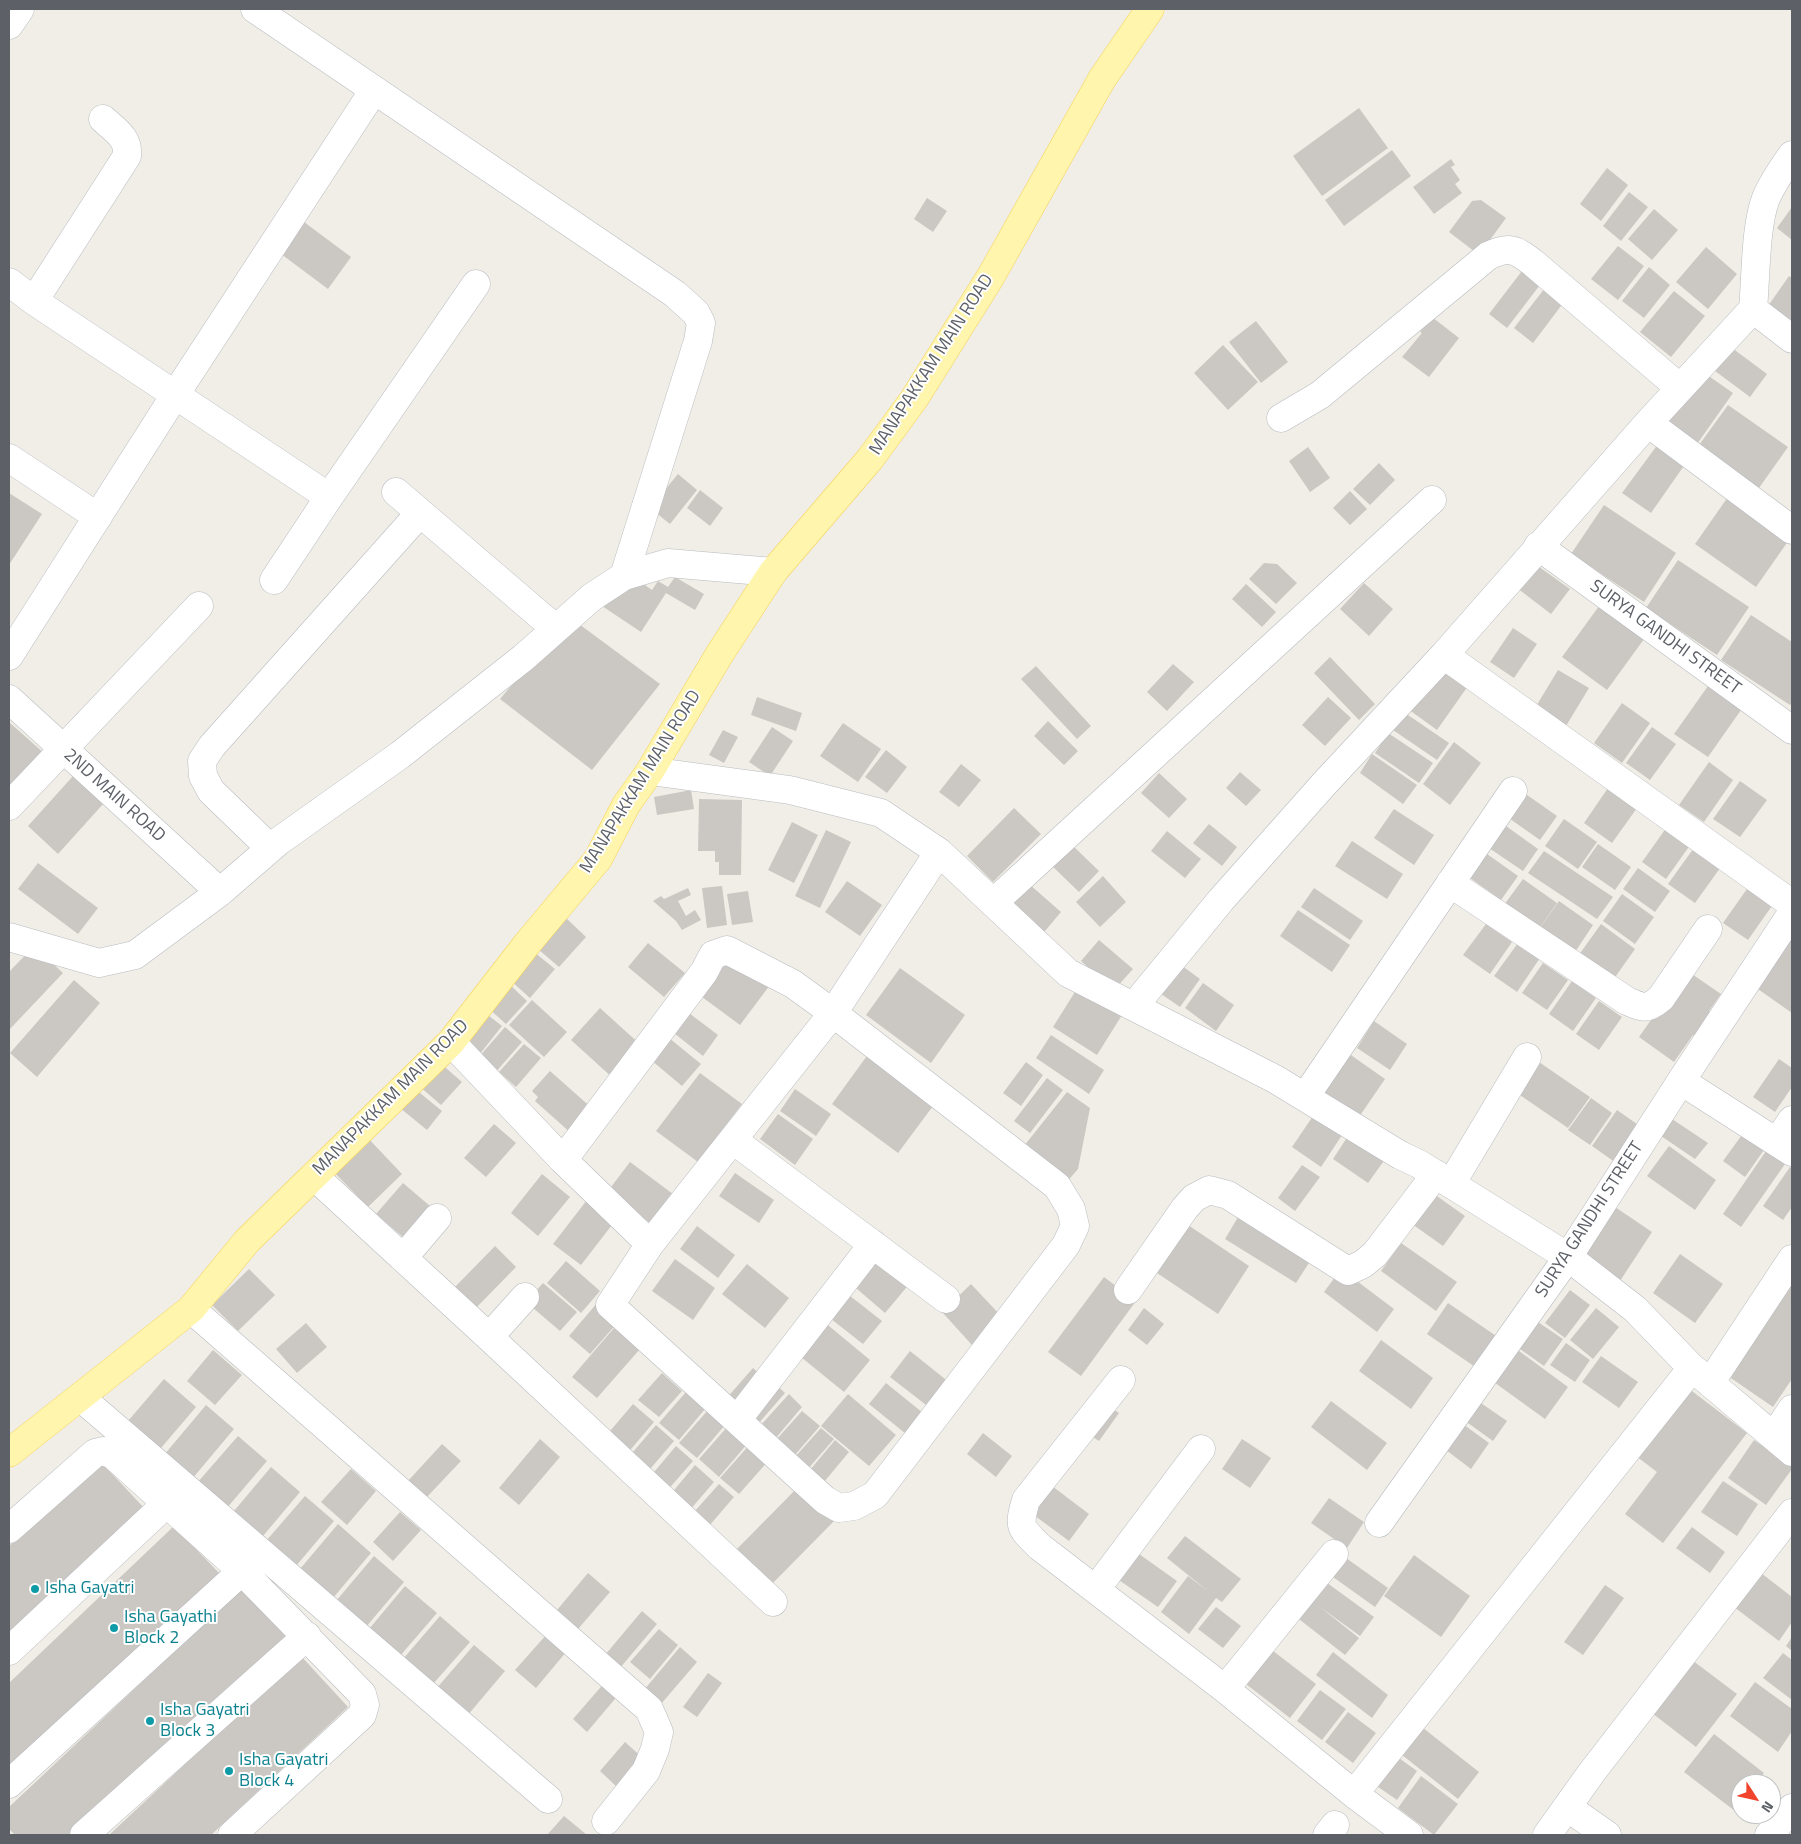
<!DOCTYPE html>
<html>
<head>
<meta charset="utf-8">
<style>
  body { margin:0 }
  #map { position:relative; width:1801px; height:1844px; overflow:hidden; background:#f0eee6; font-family:"Titillium Web",sans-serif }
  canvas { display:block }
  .frame { position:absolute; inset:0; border:10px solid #5d6167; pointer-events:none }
  .north { position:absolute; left:1731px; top:1774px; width:50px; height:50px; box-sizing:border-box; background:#fff; border:1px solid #bec0c2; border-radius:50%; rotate:125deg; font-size:14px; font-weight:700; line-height:20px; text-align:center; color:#5d6167 }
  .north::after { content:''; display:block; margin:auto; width:18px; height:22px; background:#f0442c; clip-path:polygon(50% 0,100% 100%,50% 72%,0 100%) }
</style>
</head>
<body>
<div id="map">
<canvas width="1801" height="1844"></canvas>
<div class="frame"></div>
<div class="north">N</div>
</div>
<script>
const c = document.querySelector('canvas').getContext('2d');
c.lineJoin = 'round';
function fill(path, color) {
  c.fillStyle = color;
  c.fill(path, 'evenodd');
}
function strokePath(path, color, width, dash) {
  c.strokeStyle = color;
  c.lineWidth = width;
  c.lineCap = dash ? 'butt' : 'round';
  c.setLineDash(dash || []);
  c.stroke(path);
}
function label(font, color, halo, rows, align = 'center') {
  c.font = font + ' "Titillium Web",sans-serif';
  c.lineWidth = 4;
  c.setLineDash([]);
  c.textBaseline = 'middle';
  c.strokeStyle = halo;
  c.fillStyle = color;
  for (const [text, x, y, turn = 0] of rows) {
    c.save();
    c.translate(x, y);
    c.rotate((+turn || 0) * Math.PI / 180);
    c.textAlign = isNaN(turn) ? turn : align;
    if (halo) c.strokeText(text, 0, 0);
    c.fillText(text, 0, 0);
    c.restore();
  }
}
const building = new Path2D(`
  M1359,108L1388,148L1322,196L1293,156Z
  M1392,150L1411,176L1344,226L1325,200Z
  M1451,159L1455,165L1451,167L1460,180L1455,184L1462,193L1434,214L1413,187Z
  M1607,168L1628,185L1601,221L1580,204Z
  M1629,192L1648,207L1621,241L1603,226Z
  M927,198L947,211L933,232L914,219Z
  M1481,200L1506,218L1479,255L1449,232L1472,201Z
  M1792,207V240L1777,228Z
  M1654,209L1678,230L1652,260L1628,239Z
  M300,219L351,257L328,289L277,251Z
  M1618,246L1644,266L1618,300L1591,279Z
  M1706,247L1737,274L1708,309L1676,282Z
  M1525,267L1543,281L1507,328L1489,314Z
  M1649,267L1670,285L1644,318L1622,301Z
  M1789,276L1792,278V328L1766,309Z
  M1548,284L1567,298L1533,343L1514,328Z
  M1674,291L1705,316L1671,357L1640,332Z
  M1432,317L1459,338L1429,377L1402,357L1422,333L1420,332Z
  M1256,321L1288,362L1261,383L1229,342Z
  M1223,345L1258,382L1228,410L1194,373Z
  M1728,345L1767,374L1750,397L1711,368Z
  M1703,372L1733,393L1697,444L1668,423Z
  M1728,405L1788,447L1754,495L1694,452Z
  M1661,440L1688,460L1651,513L1622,493Z
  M1308,447L1330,478L1310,492L1289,461Z
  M1379,463L1395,480L1370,505L1353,489Z
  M678,474L697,490L670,524L650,508Z
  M700,490L723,508L710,526L687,508Z
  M1350,491L1367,509L1350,525L1333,508Z
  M9,493L42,514L9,565Z
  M1730,494L1791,537L1756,587L1695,544Z
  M1604,505L1676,553L1644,602L1571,554Z
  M1678,560L1749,607L1717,655L1646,608Z
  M1264,563L1277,564L1297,583L1276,604L1249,579Z
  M1535,564L1570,589L1551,614L1517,588Z
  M675,577L704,594L695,610L666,593L641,632L602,606L621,586L638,587L642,583L652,590L658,581L668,587Z
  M1364,583L1393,609L1369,636L1340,609Z
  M1246,584L1276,612L1262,627L1232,599Z
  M1602,602L1647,635L1607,690L1562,657Z
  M1751,615L1792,642V702L1790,705L1721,660Z
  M579,624L660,684L592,770L500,699L522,673Z
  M1513,628L1537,644L1514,678L1490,662Z
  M1330,657L1375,704L1359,720L1314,673Z
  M1173,664L1194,682L1167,711L1147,692Z
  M1439,665L1468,686L1437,730L1408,709Z
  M1036,666L1091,726L1077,739L1021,679Z
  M1558,670L1589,688L1566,726L1535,708Z
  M1708,686L1741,710L1708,757L1674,734Z
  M757,697L802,713L796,731L751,715Z
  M1328,697L1351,718L1325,746L1302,725Z
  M1622,703L1650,723L1622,763L1594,743Z
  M1405,713L1449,743L1437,760L1393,730Z
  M1048,721L1078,751L1064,765L1034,736Z
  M10,723L45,754L13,790L9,786Z
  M843,723L881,749L858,782L820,756Z
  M772,727L793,741L770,776L749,762Z
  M1652,727L1676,744L1650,780L1626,763Z
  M723,730L738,737L724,763L709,755Z
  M1388,733L1433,763L1419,783L1375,753Z
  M1454,742L1481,763L1450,805L1423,784Z
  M886,750L907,767L887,793L865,777Z
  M1372,754L1417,785L1403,804L1360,773Z
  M1709,762L1733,780L1704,822L1679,805Z
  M961,764L981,780L959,807L939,792Z
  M1240,772L1261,790L1246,806L1226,788Z
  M1159,773L1187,799L1169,818L1141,793Z
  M73,776L104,803L58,854L28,826Z
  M1740,781L1767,800L1740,837L1713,819Z
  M1608,788L1637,808L1612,843L1584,823Z
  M691,790L694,809L657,815L654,797Z
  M1520,790L1557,816L1540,840L1503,814Z
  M699,799L742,800L741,875H719V862H715V851H698Z
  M1014,808L1041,834L993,882L967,856Z
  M1394,809L1434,835L1414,865L1374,838Z
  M1564,819L1597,842L1578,869L1545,846Z
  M1499,821L1538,849L1523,871L1483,844Z
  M792,822L818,835L794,883L768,870Z
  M1209,824L1237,847L1222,866L1193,843Z
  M1669,824L1693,841L1666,879L1642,862Z
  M826,830L851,842L820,908L795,896Z
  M1167,831L1201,859L1185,878L1151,851Z
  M1352,841L1403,874L1387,899L1335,866Z
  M1071,844L1099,871L1079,892L1050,864Z
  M1598,844L1631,867L1615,890L1582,867Z
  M1696,845L1723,864L1695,903L1668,884Z
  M1480,849L1518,876L1501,900L1463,873Z
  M1544,851L1613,897L1597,919L1528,873Z
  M38,863L98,908L78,934L18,889Z
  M1638,868L1670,891L1655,912L1623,889Z
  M1103,876L1126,902L1100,927L1076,902Z
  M1523,879L1557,903L1539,929L1504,905Z
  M847,881L882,905L860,936L825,912Z
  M1029,884L1061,912L1040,937L1007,908Z
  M722,886L727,925L707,928L702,888Z
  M1749,886L1774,903L1748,940L1723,923Z
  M688,888L691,895L678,901L686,916L695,910L701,920L682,930L676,921L653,901L661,896L664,899Z
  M1314,888L1363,921L1350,940L1301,907Z
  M748,891L753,922L732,925L727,894Z
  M1622,894L1654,917L1635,944L1603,921Z
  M1559,901L1593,925L1575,952L1540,928Z
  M1298,910L1350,945L1332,972L1280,936Z
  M566,918L586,937L559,967L538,949Z
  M1486,924L1512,942L1490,974L1463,955Z
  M1601,924L1635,949L1611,983L1576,959Z
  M1792,927V1013L1748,982Z
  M1099,940L1133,969L1114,990L1081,961Z
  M648,943L685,973L664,997L628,967Z
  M1518,943L1540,958L1517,992L1494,976Z
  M34,946L63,973L9,1030V998L10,996L9,995V972Z
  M534,952L555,969L530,998L510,980Z
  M727,954L770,985L740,1025L698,994Z
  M1174,960L1200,979L1180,1007L1154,989Z
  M1543,963L1568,980L1547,1010L1522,993Z
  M900,968L965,1015L931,1063L866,1015Z
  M1686,970L1721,994L1709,1011L1721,1019L1704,1043L1693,1035L1674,1062L1639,1037Z
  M74,980L100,1003L37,1077L10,1053Z
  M1572,981L1596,998L1573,1031L1549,1014Z
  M508,983L527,1001L506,1024L487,1007Z
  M1203,983L1234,1005L1216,1031L1185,1008Z
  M1078,987L1122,1015L1097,1055L1053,1027Z
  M532,1000L567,1032L544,1057L509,1025Z
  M1599,1001L1622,1017L1599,1050L1576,1034Z
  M681,1007L718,1035L703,1056L665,1026Z
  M600,1008L643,1047L614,1079L571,1040Z
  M484,1012L502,1026L476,1059L458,1044Z
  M1374,1021L1407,1044L1390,1070L1357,1048Z
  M505,1027L522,1042L495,1073L478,1058Z
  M663,1033L701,1064L682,1086L645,1055Z
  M1051,1035L1104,1070L1089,1094L1036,1058Z
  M524,1044L541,1058L516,1087L499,1072Z
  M869,1053L936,1102L898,1153L832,1104Z
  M1348,1053L1385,1079L1357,1120L1319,1094Z
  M1779,1059L1792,1068V1087L1775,1112L1753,1097Z
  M1536,1060L1590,1097L1568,1128L1514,1091Z
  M439,1062L462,1082L441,1105L418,1085Z
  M1026,1062L1043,1075L1021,1106L1003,1093Z
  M550,1071L594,1110L572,1134L535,1101L538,1097L532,1091Z
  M700,1073L742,1104L698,1162L656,1131Z
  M1047,1078L1063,1090L1030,1133L1014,1121Z
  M415,1089L442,1111L427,1130L400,1108Z
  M795,1089L831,1114L816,1136L780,1111Z
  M1067,1092L1090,1108L1078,1169L1065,1184L1020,1151Z
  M1591,1098L1612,1113L1590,1145L1568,1130Z
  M1617,1110L1644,1129L1619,1165L1592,1146Z
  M1315,1113L1344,1132L1321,1167L1292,1147Z
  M778,1114L813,1139L795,1165L760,1139Z
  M1669,1117L1708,1143L1695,1159L1658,1134Z
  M494,1124L516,1143L486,1177L464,1158Z
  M1744,1132L1766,1147L1745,1177L1723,1161Z
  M1350,1133L1386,1158L1368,1183L1333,1159Z
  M366,1136L402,1174L368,1207L331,1169Z
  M1669,1146L1716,1180L1695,1210L1647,1176Z
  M1766,1151L1785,1164L1741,1227L1723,1214Z
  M630,1162L673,1194L650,1223L608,1191Z
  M1302,1165L1320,1177L1295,1211L1278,1198Z
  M1790,1167L1792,1168V1207L1783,1220L1763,1206Z
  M735,1173L774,1200L759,1223L719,1196Z
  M542,1174L570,1197L538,1236L511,1213Z
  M403,1183L437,1212L410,1243L376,1214Z
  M1434,1194L1465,1216L1443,1246L1412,1224Z
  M587,1200L615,1221L581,1265L553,1244Z
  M1244,1207L1316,1252L1296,1283L1225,1239Z
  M1615,1207L1652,1232L1620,1281L1583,1253Z
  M1188,1225L1249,1266L1218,1314L1157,1273Z
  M697,1226L735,1255L718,1278L680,1249Z
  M1401,1243L1457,1282L1436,1311L1381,1271Z
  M495,1246L516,1267L476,1308L455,1287Z
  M875,1252L911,1282L885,1313L849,1282Z
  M1680,1254L1723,1284L1695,1323L1653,1293Z
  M675,1259L715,1288L693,1320L652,1291Z
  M566,1261L600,1291L581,1313L547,1283Z
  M747,1264L789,1298L765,1328L722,1294Z
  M249,1269L275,1295L238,1331L212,1305Z
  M1341,1269L1394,1309L1377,1332L1324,1292Z
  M1104,1277L1136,1301L1081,1376L1048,1352Z
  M1792,1278V1379L1773,1407L1725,1374Z
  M543,1283L577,1312L560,1331L526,1302Z
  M971,1284L1002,1317L972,1345L942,1312Z
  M1570,1290L1590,1305L1565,1338L1545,1323Z
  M845,1292L882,1321L863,1344L826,1315Z
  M598,1302L619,1321L590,1354L569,1336Z
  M1448,1303L1505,1342L1484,1373L1427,1334Z
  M1144,1308L1164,1324L1147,1345L1128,1330Z
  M1596,1308L1619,1327L1593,1359L1570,1340Z
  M1532,1318L1563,1339L1544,1366L1513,1344Z
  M823,1321L870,1360L844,1392L796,1353Z
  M306,1323L327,1347L297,1373L276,1349Z
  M614,1328L640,1349L597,1398L572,1377Z
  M1381,1340L1433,1378L1411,1409L1359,1371Z
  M1566,1343L1590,1360L1575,1382L1550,1365Z
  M1515,1348L1568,1387L1545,1419L1491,1380Z
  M213,1350L242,1375L215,1405L187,1381Z
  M910,1351L950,1383L930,1408L890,1377Z
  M1601,1356L1638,1382L1619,1408L1582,1382Z
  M753,1368L764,1378L737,1411L725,1400Z
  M662,1373L682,1391L659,1417L638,1400Z
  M164,1379L196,1407L155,1455L122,1428Z
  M772,1381L785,1393L758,1424L745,1412Z
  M886,1383L928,1417L911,1438L869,1404Z
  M1684,1385L1747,1433L1663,1543L1625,1514L1657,1472L1632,1453Z
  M686,1392L705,1409L679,1440L659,1423Z
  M789,1394L802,1407L775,1439L760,1426Z
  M848,1394L896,1435L869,1466L821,1426Z
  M1475,1399L1507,1421L1493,1441L1461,1418Z
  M1331,1401L1387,1443L1367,1470L1311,1427Z
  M633,1404L654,1422L626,1455L605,1437Z
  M1105,1404L1119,1413L1099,1441L1085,1432Z
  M206,1405L234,1429L192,1479L164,1455Z
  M708,1410L725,1425L697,1458L679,1443Z
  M802,1411L820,1426L794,1456L776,1440Z
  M1456,1419L1489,1443L1471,1469L1438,1444Z
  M656,1425L674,1441L645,1475L627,1459Z
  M728,1426L748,1443L719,1477L699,1459Z
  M821,1428L834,1439L807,1470L794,1458Z
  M983,1433L1012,1456L996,1477L967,1454Z
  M238,1436L267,1461L226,1509L197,1483Z
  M540,1439L560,1457L519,1505L499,1488Z
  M1242,1439L1271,1458L1250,1488L1222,1469Z
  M835,1440L849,1452L824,1482L810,1470Z
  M1754,1440L1792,1466V1469L1766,1505L1728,1478Z
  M751,1443L770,1459L739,1494L720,1478Z
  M442,1444L461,1461L425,1499L407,1482Z
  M676,1446L693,1461L666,1492L649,1478Z
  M100,1461L146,1510L12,1635L9,1632V1546Z
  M695,1465L714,1482L689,1511L670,1495Z
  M271,1467L300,1492L263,1536L234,1511Z
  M351,1469L376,1491L347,1525L321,1502Z
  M804,1481L839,1516L771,1585L736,1550Z
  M1723,1481L1758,1504L1737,1536L1701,1512Z
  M719,1484L734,1497L709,1526L694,1512Z
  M1052,1486L1089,1514L1069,1541L1031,1513Z
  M305,1496L334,1521L296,1566L266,1541Z
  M1329,1498L1364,1522L1347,1548L1311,1523Z
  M400,1512L421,1530L393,1561L373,1542Z
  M338,1524L371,1553L333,1598L300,1569Z
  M174,1526L220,1574L9,1774V1683Z
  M1692,1527L1725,1552L1710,1573L1676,1548Z
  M1185,1536L1241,1579L1222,1602L1216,1598L1189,1634L1161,1612L1188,1576L1208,1591L1167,1558Z
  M1132,1549L1177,1581L1158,1607L1113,1576Z
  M1339,1553L1388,1588L1375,1607L1326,1572Z
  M1414,1555L1470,1596L1441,1637L1384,1596Z
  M374,1556L404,1582L366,1627L336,1601Z
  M1752,1566L1792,1597V1622L1779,1641L1726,1601Z
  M588,1573L610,1592L578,1629L557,1610Z
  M1323,1580L1374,1617L1360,1636L1320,1607L1359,1638L1345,1655L1295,1616Z
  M245,1585L293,1636L78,1835H15L9,1829V1807Z
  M1605,1585L1624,1598L1583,1655L1564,1642Z
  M405,1586L437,1613L400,1656L369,1629Z
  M1216,1607L1241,1626L1223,1648L1198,1629Z
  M642,1611L657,1624L620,1668L605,1655Z
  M440,1616L470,1642L433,1684L403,1659Z
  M659,1629L678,1645L650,1679L630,1662Z
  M547,1634L567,1651L536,1688L515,1670Z
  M1792,1637V1651L1786,1646Z
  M474,1645L505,1671L467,1716L436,1689Z
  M680,1647L697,1662L661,1704L644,1690Z
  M1268,1647L1316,1684L1290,1718L1242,1681Z
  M1333,1652L1388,1695L1372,1718L1316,1675Z
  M1783,1653L1792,1660V1700L1763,1678Z
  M301,1656L348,1707L211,1835H109Z
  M1688,1657L1737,1694L1696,1747L1648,1710Z
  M708,1673L722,1683L697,1717L683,1707Z
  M606,1681L620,1693L587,1732L573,1719Z
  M1755,1682L1792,1709V1731L1778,1752L1730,1716Z
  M1320,1690L1346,1709L1322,1740L1297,1721Z
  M1348,1712L1376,1733L1353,1763L1325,1742Z
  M1418,1724L1479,1772L1458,1799L1397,1751Z
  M1714,1734L1764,1773L1756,1784H1741V1803L1735,1811L1684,1772Z
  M625,1742L644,1759L618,1788L600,1771Z
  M1392,1753L1417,1771L1397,1800L1371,1782Z
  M1421,1776L1458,1804L1434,1835L1398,1808Z
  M564,1816L587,1835H547Z`);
const minor = new Path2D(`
  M255,9L675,294L696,313L701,323L698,341L624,576
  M9,25L20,9
  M9,282L34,301L329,497
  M34,301L127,156C129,138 116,131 103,119
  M1753,309C1756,278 1755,226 1766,198C1773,182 1782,169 1792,155
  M1281,418L1320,395L1488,256C1509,246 1515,249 1532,262L1680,388
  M1648,423L1792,530
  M9,458L98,517
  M396,492L556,629
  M1538,546L1792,730
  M274,580L329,497L476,284
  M1444,655L1792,904
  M9,656L175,395L374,90
  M9,699L220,892
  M9,806L199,606
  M270,848L211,791L203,776L202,761L212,746L420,513
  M939,852L1068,973L1275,1079L1400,1155L1419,1164L1568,1257L1635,1309L1692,1368L1354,1794
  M1450,883L1627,1001C1643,1008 1647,1010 1661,998L1708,929
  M993,903L1432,500
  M9,937L99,963L135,955L220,892L279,841L400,755L523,658L592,597L624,576L668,563L773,572
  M1134,1006L1221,900L1324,784L1444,655L1648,423L1753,309L1792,339
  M451,1042L563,1160L650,1244L833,1013L793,984L727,950L713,955L704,972L563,1160
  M1681,1081L1792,1152
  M1305,1097L1513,791
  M733,1140L946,1299
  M1777,1142L1792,1120
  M314,1176L489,1337L773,1602
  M1451,1184L1527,1057
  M650,1244L610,1305L825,1500L839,1508L854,1506L875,1495L1066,1245L1075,1226L1071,1209L1057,1186L833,1013L939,852L881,813L790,790L650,771
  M403,1258L437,1218
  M1128,1290L1185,1208L1194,1198L1209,1190L1228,1195L1348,1271L1363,1264L1375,1254L1436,1174
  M191,1309L649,1709L659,1732L655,1749L646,1771L606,1821
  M489,1337L525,1297
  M1696,1371L1792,1452
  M1121,1380L1026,1500C1018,1528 1020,1527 1040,1547L1225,1689
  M1710,1383L1792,1259
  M80,1397L548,1799
  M737,1420L873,1244
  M1774,1436L1792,1409
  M1379,1523L1568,1257L1681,1081L1792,913
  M9,1529L95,1453L103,1451L113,1455L242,1571L9,1784
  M1334,1554L1225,1689L1354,1794L1409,1835
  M1096,1589L1201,1449
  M9,1651L166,1504
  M1567,1807L1607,1835
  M84,1835L307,1636
  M232,1835L362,1715L365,1705L362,1694L242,1571
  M1327,1835L1335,1825
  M1547,1835L1592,1772L1792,1513
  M1769,1835L1792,1808`);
const major = new Path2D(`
  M9,1453L191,1309L247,1241L451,1042L527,944L598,859L626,805L650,771L719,655L773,572L870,459L914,399L991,276L1102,79L1150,9`);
const markers = [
  [35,1589,5,"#0f9aa8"],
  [114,1628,5,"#0f9aa8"],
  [150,1721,5,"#0f9aa8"],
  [229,1771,5,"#0f9aa8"]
];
const streetNames = [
  ["MANAPAKKAM MAIN ROAD",932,365,-57],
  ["SURYA GANDHI STREET",1665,638,36],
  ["MANAPAKKAM MAIN ROAD",641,782,-58],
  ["2ND MAIN ROAD",114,796,42],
  ["MANAPAKKAM MAIN ROAD",391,1098,-45],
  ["SURYA GANDHI STREET",1590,1220,-57]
];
const cultureNames = [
  ["Isha Gayatri",45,1589],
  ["Isha Gayathi",124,1618],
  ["Block 2",124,1639],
  ["Isha Gayatri",160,1711],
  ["Block 3",160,1732],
  ["Isha Gayatri",239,1761],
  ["Block 4",239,1782]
];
fill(building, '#cbc8c3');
strokePath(minor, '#b8bbc0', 29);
strokePath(major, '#f7d158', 29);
strokePath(minor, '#fff', 28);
strokePath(major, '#fff5ac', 28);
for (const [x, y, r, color] of markers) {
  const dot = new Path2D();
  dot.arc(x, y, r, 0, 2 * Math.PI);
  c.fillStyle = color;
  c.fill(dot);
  strokePath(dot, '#fff', 2);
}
label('18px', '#5d6167', '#fff', streetNames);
label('18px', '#0d838f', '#fff', cultureNames, 'left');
</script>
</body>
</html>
